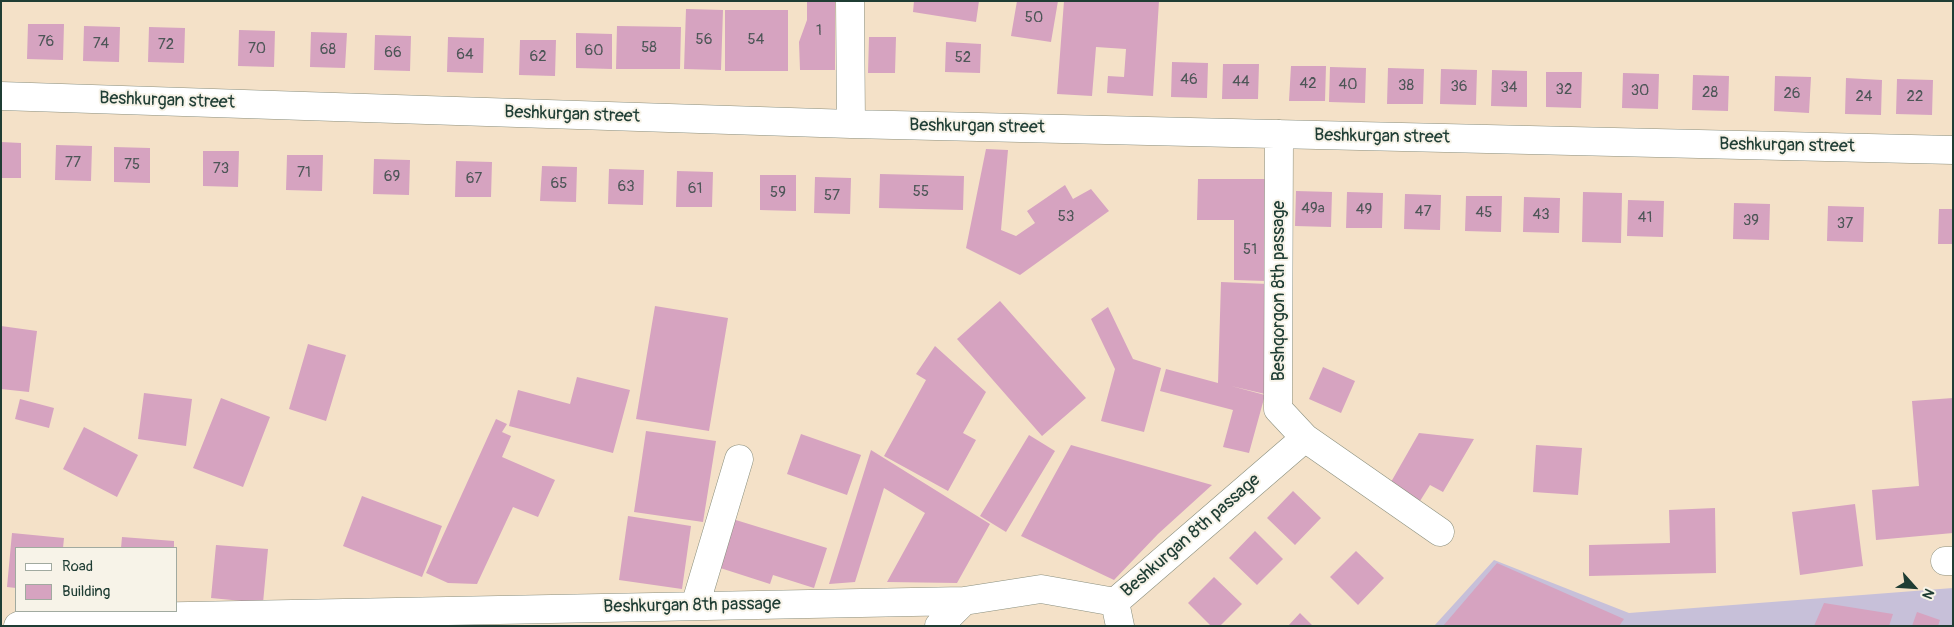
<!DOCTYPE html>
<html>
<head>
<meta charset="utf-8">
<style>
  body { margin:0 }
  #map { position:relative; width:1954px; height:627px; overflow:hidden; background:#f4e1c8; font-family:Pangolin,sans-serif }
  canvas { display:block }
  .frame { position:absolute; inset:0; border:2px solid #1f3d34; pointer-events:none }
  .legend { position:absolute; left:15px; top:547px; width:162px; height:65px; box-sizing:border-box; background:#f7f3e8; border:1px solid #a1aaa0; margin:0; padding:6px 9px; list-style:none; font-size:15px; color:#1f3d34 }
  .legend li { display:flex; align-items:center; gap:10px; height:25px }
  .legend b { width:25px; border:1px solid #a1aaa0 }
  .north { position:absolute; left:1889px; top:562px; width:50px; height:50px; -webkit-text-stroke:4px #f7f3e8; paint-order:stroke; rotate:116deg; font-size:14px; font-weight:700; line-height:20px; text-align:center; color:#1f3d34 }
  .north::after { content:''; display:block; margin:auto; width:18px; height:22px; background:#1f3d34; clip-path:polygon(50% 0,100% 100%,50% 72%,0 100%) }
</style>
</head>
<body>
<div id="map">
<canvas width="1954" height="627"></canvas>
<div class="frame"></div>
<ul class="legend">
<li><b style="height:6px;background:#fff"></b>Road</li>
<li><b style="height:14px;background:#d6a3c0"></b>Building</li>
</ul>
<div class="north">N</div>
</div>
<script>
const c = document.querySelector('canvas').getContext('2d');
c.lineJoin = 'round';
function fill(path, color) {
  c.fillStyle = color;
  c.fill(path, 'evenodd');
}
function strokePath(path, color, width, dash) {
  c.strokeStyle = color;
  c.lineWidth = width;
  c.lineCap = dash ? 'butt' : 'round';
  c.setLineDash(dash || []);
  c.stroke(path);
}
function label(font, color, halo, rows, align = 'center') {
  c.font = font + ' Pangolin,sans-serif';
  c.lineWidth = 4;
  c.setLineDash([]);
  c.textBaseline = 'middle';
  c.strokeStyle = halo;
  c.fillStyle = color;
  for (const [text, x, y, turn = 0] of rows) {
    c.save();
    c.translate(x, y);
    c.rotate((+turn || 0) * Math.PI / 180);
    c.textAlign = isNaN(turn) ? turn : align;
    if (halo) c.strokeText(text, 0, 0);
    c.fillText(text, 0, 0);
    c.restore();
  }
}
const industrial = new Path2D(`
  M1494,560L1629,613L1953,588V626H1434Z`);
const building = new Path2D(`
  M807,1H835V70H800L799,42L807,20Z
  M914,1H979L976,22L913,12Z
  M1017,1H1058L1051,42L1011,36Z
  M1064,1H1159L1153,96L1107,93L1108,76L1124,77L1126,49L1096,47L1092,96L1057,94Z
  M686,9L723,10L721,70L684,69Z
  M725,10H788V71H725Z
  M28,24H64L63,60L27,59Z
  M84,26L120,27L119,62L83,61Z
  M617,26L681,27L680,69H616Z
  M149,27L185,28L184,63L148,62Z
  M239,30L275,31L274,67L238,66Z
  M311,32L347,33L345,68L310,67Z
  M576,33L612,34V69L576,68Z
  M375,35L411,36L410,71L374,70Z
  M448,37L484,38L483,73L447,72Z
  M869,37H896L895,73H868Z
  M520,40H556L555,76L519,75Z
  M946,42L981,44L980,73L945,72Z
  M1172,62L1208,63L1207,98L1171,97Z
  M1223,64H1259L1258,99H1222Z
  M1291,66H1326L1325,101H1289Z
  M1330,67L1366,68L1365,103L1329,102Z
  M1388,68L1424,69L1423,104H1387Z
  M1441,69L1477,70L1476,105L1440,104Z
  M1492,70L1527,71V107L1491,106Z
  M1546,72H1582L1581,108L1546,107Z
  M1623,73L1659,74L1658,109L1622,108Z
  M1693,75L1729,76L1728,111L1692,110Z
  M1775,76L1811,77L1809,113L1774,111Z
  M1846,78L1882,80L1881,115L1845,114Z
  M1897,79L1933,80L1932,115L1896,114Z
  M1,142L21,143V178H1Z
  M56,145L92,146L91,181L55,180Z
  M114,147L150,148V183L114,182Z
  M986,149L1008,150L1001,230L1016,236L1035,223L1027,211L1065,185L1073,199L1091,189L1109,211L1020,275L966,248Z
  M203,151H239L238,187L203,186Z
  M287,155H323L322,191L286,190Z
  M374,159L410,160L409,195L373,194Z
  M456,161L492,162L491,197H455Z
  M542,166L577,167L576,202L540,201Z
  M609,169L644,170L643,205L608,204Z
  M677,171L713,172L712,207H676Z
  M880,174L964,176L963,210L879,208Z
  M760,175H796V211L760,210Z
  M815,177L851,178L850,214L814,213Z
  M1198,179H1266V281L1234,280V220H1197Z
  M1296,191L1332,192L1331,227L1295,226Z
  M1347,192L1383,193L1382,228H1346Z
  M1583,192L1622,193L1621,243L1582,242Z
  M1405,194L1441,195L1440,230L1404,229Z
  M1466,196H1502L1501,232L1465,231Z
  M1524,197L1560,198L1559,233L1523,232Z
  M1628,200L1664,201L1663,237L1627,236Z
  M1734,203L1770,204L1769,240L1733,239Z
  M1828,206L1864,207L1863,242L1827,241Z
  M1939,209H1953V244H1938Z
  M1221,282L1268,284L1265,394L1231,386L1265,395L1249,453L1223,447L1233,410L1160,391L1166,369L1218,383Z
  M1000,301L1086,398L1042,436L957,339Z
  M655,306L728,318L709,431L636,419Z
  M1108,307L1133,359L1161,368L1144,432L1101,421L1115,369L1091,319Z
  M1,326L37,331L29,392L1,389Z
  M308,344L346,355L326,421L289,409Z
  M935,346L986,392L963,433L976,440L948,491L884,456L926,380L916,374Z
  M1323,367L1355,381L1341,413L1309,399Z
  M577,377L630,390L613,453L509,426L518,390L570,404Z
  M144,393L192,399L186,446L138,439Z
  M221,398L270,417L243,487L193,468Z
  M1953,398V533L1876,540L1872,490L1919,486L1912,401Z
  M20,399L54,408L49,428L15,419Z
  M496,419L507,424L502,432L511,436L502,457L555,480L538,517L513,507L477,584L448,583L426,573Z
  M84,427L138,455L117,497L63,469Z
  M646,431L716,441L703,522L634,512Z
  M1419,433L1474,439L1443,492L1430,485L1420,501L1391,482Z
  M801,434L861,455L847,495L787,474Z
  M1029,435L1055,451L1006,532L980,516Z
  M1071,445L1212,485L1158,534L1114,580L1021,536Z
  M1536,445L1582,448L1578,495L1533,492Z
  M871,450L990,524L957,583L887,582L925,513L884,488L855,582L829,584Z
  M1293,491L1321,518L1295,545L1267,518Z
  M362,496L442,526L422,577L343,546Z
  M1855,504L1863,566L1800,575L1792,512Z
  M1715,508L1716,573L1589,576V545L1670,543L1669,510Z
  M628,516L691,526L682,589L619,580Z
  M726,517L827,548L814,588L773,575L770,584L711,565Z
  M1255,531L1283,559L1257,585L1229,558Z
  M12,533L64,538L63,548H16V588L7,587Z
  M122,537L174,541V548H121Z
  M216,545L268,549L263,603L211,598Z
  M1356,551L1384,578L1358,605L1330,577Z
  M1497,563L1624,619L1619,626H1443Z
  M1214,577L1242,604L1220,626H1211L1188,603Z
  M1824,603L1893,614L1889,626H1814Z
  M1917,612L1940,620L1938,626H1912Z
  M1300,613L1313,626H1288Z`);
const minor = new Path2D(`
  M850,1L851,124
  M1,96L851,124L1953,150
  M1279,134L1278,409L1305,438L1440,532
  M1945,561H1953
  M1115,602L1305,438
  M1115,602L1120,626
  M695,606L739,459
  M18,626L34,619L964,601L1041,589L1115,602
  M939,626L964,601`);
const numberNames = [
  ["50",1034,18],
  ["1",819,31],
  ["56",704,40],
  ["54",756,40],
  ["76",46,42],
  ["74",101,44],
  ["72",166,45],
  ["58",649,48],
  ["70",257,49],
  ["68",328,50],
  ["60",594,51],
  ["66",393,53],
  ["64",465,55],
  ["62",538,57],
  ["52",963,58],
  ["46",1189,80],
  ["44",1241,82],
  ["42",1308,84],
  ["40",1348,85],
  ["38",1406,86],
  ["36",1459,87],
  ["34",1509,88],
  ["32",1564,90],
  ["30",1640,91],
  ["28",1710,93],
  ["26",1792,94],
  ["24",1864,97],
  ["22",1915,97],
  ["77",73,163],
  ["75",132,165],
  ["73",221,169],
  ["71",304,173],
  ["69",392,177],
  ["67",474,179],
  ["65",559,184],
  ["63",626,187],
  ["61",695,189],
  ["55",921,192],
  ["59",778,193],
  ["57",832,196],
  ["49a",1313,209],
  ["49",1364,210],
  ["47",1423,212],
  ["45",1484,213],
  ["43",1541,215],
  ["53",1066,217],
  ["41",1645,218],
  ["39",1751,221],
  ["37",1845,224],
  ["51",1250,250]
];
const streetNames = [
  ["Beshkurgan street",167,101,2],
  ["Beshkurgan street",572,115,2],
  ["Beshkurgan street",977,127,1],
  ["Beshkurgan street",1382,137,1],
  ["Beshkurgan street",1787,146,1],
  ["Beshqorgon 8th passage",1279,291,-90],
  ["Beshkurgan 8th passage",1191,536,-41],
  ["Beshkurgan 8th passage",692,606,-1]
];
fill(industrial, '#c7c0d9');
fill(building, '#d6a3c0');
strokePath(minor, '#8a8f7e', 29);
strokePath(minor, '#fff', 28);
label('15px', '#4d5657', null, numberNames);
label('18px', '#1f3d34', '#f7f3e8', streetNames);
</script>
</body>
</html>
